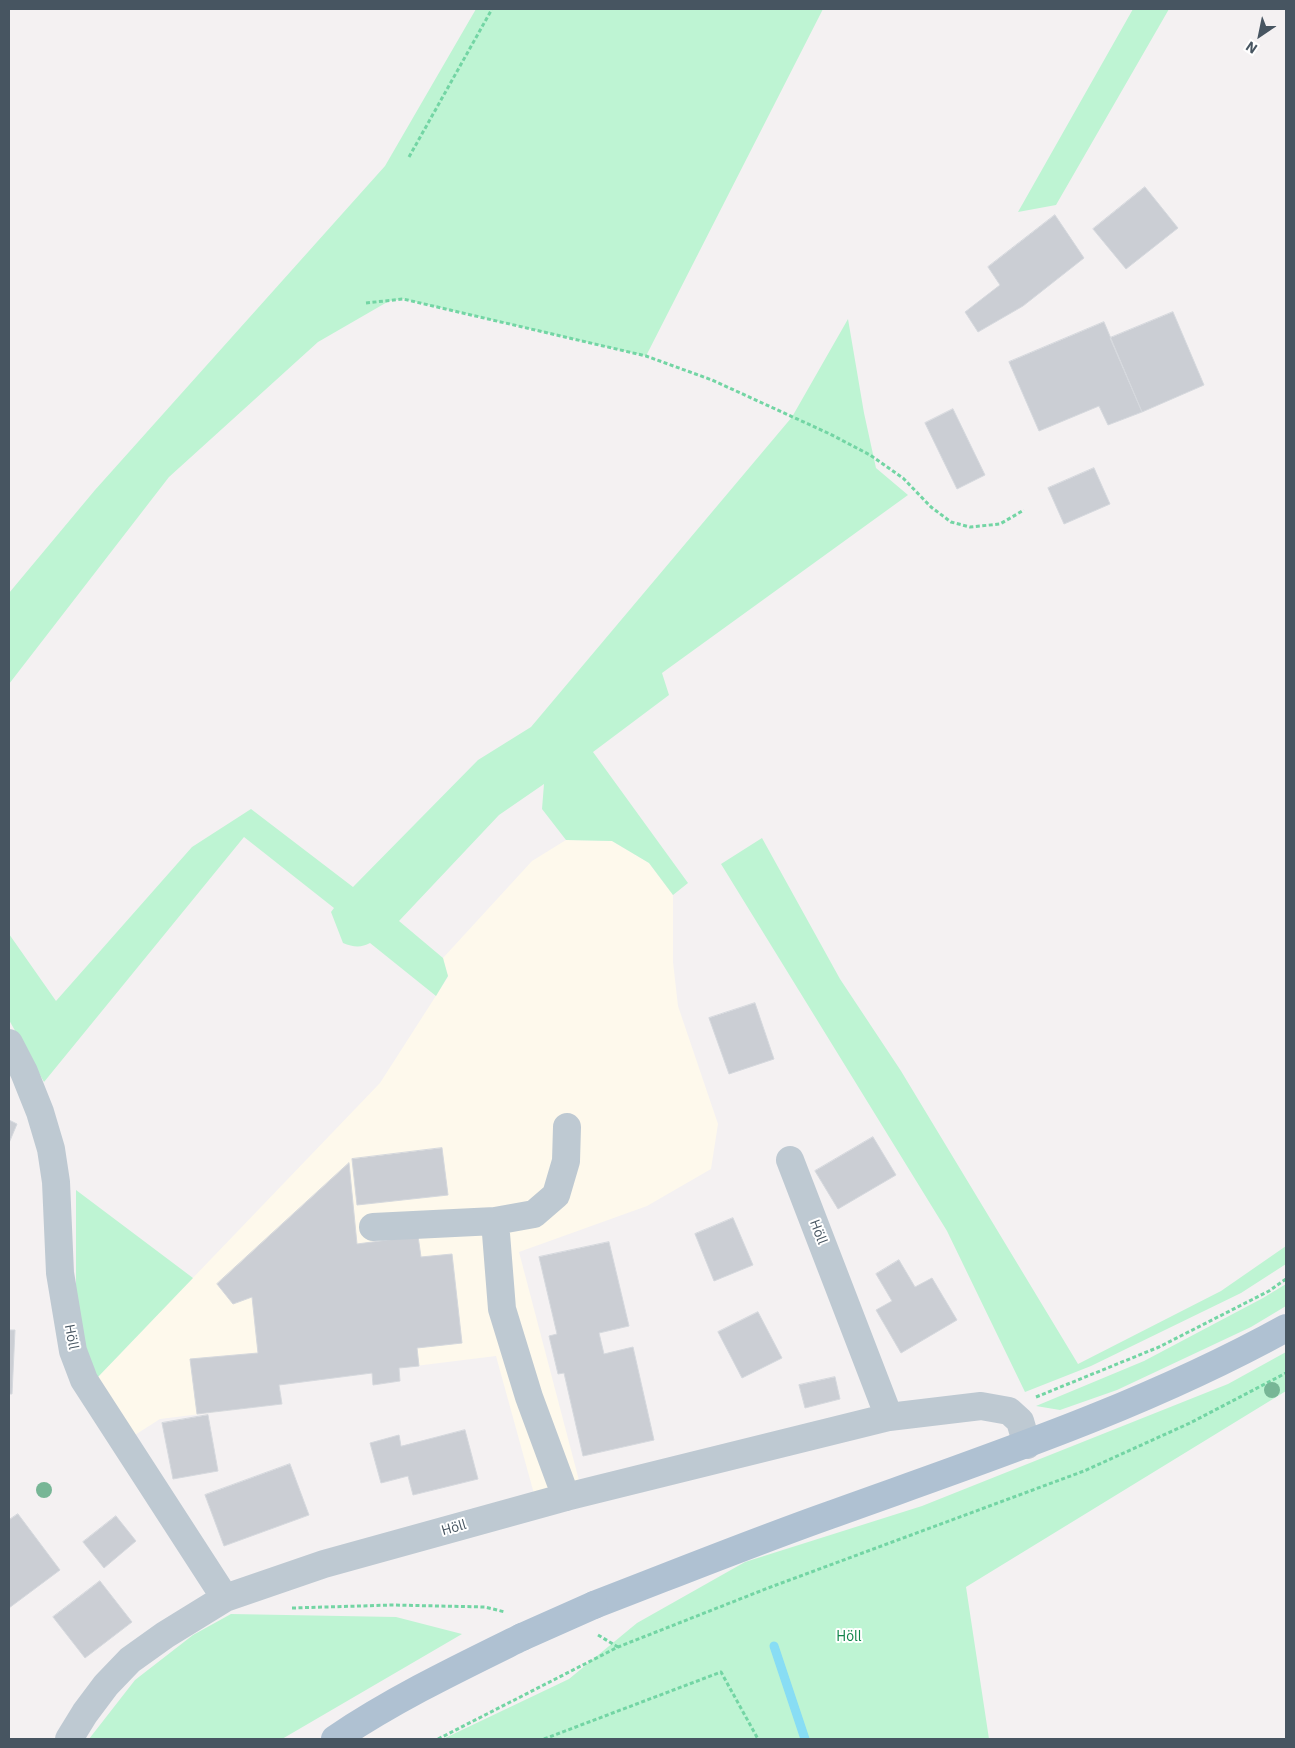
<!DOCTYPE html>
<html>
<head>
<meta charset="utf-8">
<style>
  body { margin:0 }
  #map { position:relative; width:1295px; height:1748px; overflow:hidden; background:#f4f1f2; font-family:"IBM Plex Sans",sans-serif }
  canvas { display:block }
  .frame { position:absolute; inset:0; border:10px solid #475561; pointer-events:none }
  .north { position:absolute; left:1235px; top:10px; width:50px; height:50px; -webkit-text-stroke:4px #fff; paint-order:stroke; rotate:214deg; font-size:14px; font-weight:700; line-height:20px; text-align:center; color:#475561 }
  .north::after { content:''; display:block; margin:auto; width:18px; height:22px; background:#475561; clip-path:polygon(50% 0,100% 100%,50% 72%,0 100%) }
</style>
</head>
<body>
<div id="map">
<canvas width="1295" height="1748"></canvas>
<div class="frame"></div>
<div class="north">N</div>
</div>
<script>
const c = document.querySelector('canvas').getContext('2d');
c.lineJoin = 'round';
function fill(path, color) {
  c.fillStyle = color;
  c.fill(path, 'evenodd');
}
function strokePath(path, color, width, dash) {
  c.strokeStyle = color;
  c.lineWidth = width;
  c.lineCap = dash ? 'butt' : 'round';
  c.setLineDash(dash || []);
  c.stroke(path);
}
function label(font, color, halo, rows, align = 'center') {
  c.font = font + ' "IBM Plex Sans",sans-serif';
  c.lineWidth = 4;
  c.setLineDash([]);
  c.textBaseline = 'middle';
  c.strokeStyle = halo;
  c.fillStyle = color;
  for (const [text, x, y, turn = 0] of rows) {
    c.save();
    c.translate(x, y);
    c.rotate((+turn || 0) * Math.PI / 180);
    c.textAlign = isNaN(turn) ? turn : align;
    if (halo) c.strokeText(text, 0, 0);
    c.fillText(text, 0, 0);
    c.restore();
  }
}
const commercial = new Path2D(`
  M566,840L612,841L649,863L673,895V962L678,1006L718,1124L711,1169L647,1206L519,1252L581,1488L536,1501L496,1356L399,1368L400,1381L373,1385L372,1373L279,1384L282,1404L160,1419L127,1440L93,1382L380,1083L448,977L443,958L532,861Z`);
const green = new Path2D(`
  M476,9H823L646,356L403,299L389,301L318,342L169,477L9,684V593L95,490L385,166Z
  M1133,9H1169L1056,205L1018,212Z
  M848,319L864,413L876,468L908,495L662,673L669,695L593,752L688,883L673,895L649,863L612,841L566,840L542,809L544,784L499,815L399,921L443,958L448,976L436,996L370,943C361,948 353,947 343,943L331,912L334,908L244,837L44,1082L9,1020V934L56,1001L192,847L251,809L353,887L478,760L531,727L792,417Z
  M762,838L840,979L901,1071L1078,1364L1221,1291L1286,1246V1264L1241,1293L1091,1366L1025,1392L947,1231L721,864Z
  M76,1190L193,1278L97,1378L86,1361L76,1296Z
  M1286,1284V1306L1251,1327L1117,1390L1060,1410L1036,1406L1144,1361L1263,1298Z
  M1286,1352V1391L966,1587L989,1739H443L569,1679L637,1623L745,1562L922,1506L1228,1384Z
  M231,1614L396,1617L462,1634L282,1739H89L135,1680L193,1635Z`);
const stream = new Path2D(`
  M774,1646L805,1739`);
const building = new Path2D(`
  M1145,187L1178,228L1126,269L1093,229Z
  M1055,215L1084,258L1023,306L978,332L965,312L1000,285L988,267Z
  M1173,312L1204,385L1142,412L1110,338Z
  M1104,322L1142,412L1108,425L1099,406L1039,431L1009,362Z
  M953,409L985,475L957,489L925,423Z
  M1094,468L1110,504L1064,524L1048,488Z
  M755,1003L774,1059L729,1074L709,1018Z
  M9,1120L17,1124L9,1143Z
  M873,1137L896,1175L838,1209L815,1171Z
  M442,1148L448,1195L357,1205L352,1159Z
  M349,1163L357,1244L418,1236L421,1257L452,1254L462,1343L417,1348L419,1366L399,1368L400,1381L373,1385L372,1373L279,1385L282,1404L197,1414L190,1359L258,1353L252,1297L233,1304L217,1284Z
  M733,1218L753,1265L714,1281L695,1234Z
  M609,1242L629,1326L599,1333L604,1354L633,1347L654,1440L583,1456L564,1373L558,1374L549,1336L557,1334L539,1257Z
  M899,1260L915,1287L932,1278L957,1320L901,1353L876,1310L892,1301L876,1274Z
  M758,1312L782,1358L742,1378L718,1332Z
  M9,1330H15L12,1394H9Z
  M835,1377L840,1399L805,1408L799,1385Z
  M208,1415L218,1471L173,1479L162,1423Z
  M465,1430L478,1479L413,1495L408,1476L381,1483L370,1443L399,1435L401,1446Z
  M290,1464L309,1515L224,1546L205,1495Z
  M18,1514L60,1570L9,1608V1520Z
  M116,1516L136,1541L104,1568L83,1542Z
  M100,1581L132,1622L85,1658L53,1617Z`);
const path = new Path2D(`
  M409,157L492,9
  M366,303L403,299L646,356L712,380L830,434L870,455L903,478L931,507L951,522L970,527L1000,524L1024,510
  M1036,1397L1159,1347L1269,1291L1286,1279
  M292,1608L393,1605L485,1607L505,1612
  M598,1635L618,1647
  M438,1739L618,1647L768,1588L1084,1471L1190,1423L1286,1373
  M544,1739L721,1672L758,1739`);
const minor = new Path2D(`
  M9,1043L24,1072L40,1112L51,1149L56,1182L60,1273L73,1351L84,1380L225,1598
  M790,1160L889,1417
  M495,1221L502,1309L529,1397L566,1497
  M373,1227L495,1221L534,1214L556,1195L566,1161L567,1127
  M69,1739L85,1713L106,1685L130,1660L165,1635L225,1598L324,1564L566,1497L889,1417L981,1406L1009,1411L1020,1421L1027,1445`);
const major = new Path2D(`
  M594,1605C672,1575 751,1543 830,1515C985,1459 1141,1408 1286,1328
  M335,1739C394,1699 459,1668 522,1637`);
const majorBridge = new Path2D(`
  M522,1637L594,1605`);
const trees = [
  [1272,1390],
  [44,1490]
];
const streetNames = [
  ["Höll",818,1232,69],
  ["Höll",71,1337,79],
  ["Höll",454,1528,-16]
];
const parkNames = [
  ["Höll",849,1637]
];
fill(commercial, '#fef9ec');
fill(green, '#bef4d3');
strokePath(stream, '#88ddf4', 9);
fill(building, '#cbced4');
strokePath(building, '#d5d8dd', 1);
strokePath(path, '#73d5a4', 3, [4, 2.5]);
strokePath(minor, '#bec9d2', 28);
strokePath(major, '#afc1d2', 28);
strokePath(majorBridge, '#afc1d2', 28);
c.fillStyle = '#77b696';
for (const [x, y] of trees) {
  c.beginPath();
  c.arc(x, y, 8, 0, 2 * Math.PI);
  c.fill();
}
label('14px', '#475561', '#fff', streetNames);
label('14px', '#10854a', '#fff', parkNames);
</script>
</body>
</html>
